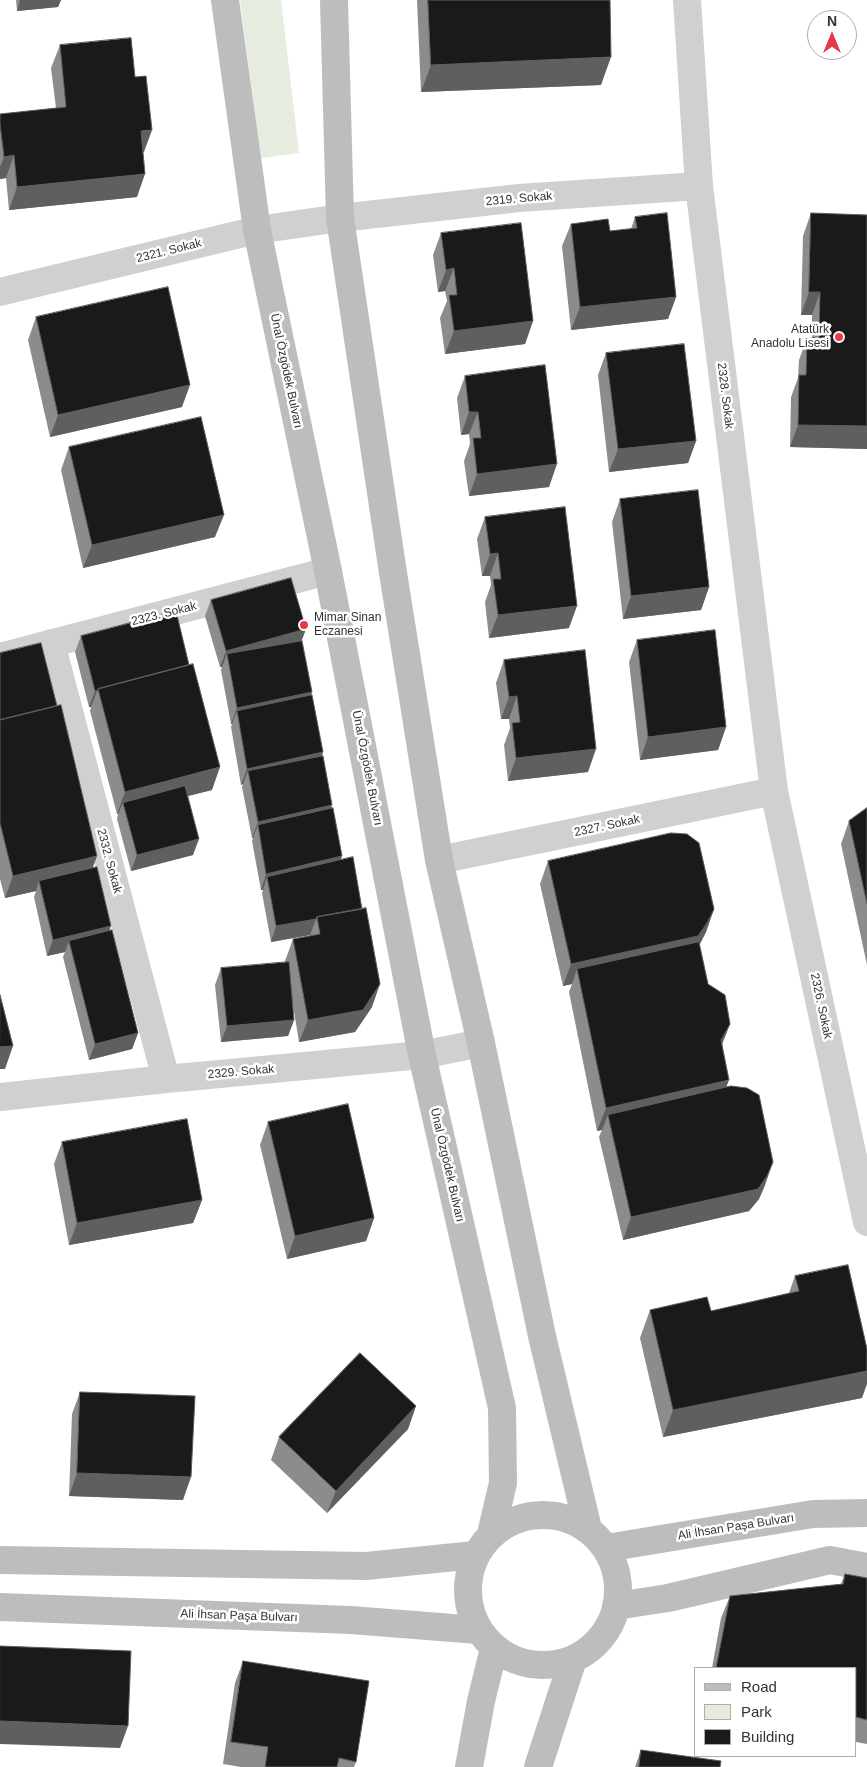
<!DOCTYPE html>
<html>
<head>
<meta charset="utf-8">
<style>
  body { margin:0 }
  #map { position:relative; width:867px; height:1767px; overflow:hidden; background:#fff; font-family:Arial,sans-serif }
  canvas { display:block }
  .legend { position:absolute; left:694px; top:1667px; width:162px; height:90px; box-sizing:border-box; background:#fff; border:1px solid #adadad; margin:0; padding:6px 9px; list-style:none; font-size:15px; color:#333 }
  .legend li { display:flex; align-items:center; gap:10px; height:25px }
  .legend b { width:25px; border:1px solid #adadad }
  .north { position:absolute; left:807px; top:10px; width:50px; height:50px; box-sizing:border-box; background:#fff; border:1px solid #adadad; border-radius:50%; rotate:0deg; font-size:14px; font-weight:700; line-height:20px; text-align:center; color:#333 }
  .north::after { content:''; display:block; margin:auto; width:18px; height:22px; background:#e63946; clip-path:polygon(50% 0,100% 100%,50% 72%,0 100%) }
</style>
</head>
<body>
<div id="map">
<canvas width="867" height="1767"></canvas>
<ul class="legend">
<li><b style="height:6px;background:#bdbdbd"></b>Road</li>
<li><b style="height:14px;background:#e6ecdf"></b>Park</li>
<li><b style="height:14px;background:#1a1a1a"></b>Building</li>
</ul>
<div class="north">N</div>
</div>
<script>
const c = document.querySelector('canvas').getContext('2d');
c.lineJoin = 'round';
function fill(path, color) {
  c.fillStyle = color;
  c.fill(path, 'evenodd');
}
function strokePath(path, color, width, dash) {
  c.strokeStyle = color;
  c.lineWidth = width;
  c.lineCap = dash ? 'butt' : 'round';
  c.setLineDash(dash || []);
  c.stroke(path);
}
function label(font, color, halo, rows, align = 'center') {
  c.font = font + ' Arial,sans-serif';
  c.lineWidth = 5;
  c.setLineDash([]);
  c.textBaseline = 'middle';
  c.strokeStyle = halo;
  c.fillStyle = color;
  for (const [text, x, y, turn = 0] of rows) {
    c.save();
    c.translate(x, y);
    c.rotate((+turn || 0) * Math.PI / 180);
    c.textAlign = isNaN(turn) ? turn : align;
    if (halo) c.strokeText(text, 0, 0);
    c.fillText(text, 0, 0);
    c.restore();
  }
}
const green = new Path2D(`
  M240,0H281L299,153L261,158Z`);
const street = new Path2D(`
  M687,0L699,186L774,791L867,1222
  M0,292L257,230L340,218L519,198L699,186
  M51,643L166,1079
  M0,657L328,571
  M439,860L774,791
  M0,1097L166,1079L422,1055L481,1043`);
const secondary = new Path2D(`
  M225,0L257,230L328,571L422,1055L502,1408L503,1483L491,1534
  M334,0L340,218L393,573L439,860L481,1043L542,1336L588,1529
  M468 1590a75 75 0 1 1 150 0a75 75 0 1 1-150 0Z
  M606,1548L813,1514L867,1513
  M0,1560L366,1566L475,1555
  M616,1606L668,1598L830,1560L867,1567
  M0,1607L351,1620L478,1630
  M469,1767L481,1701L494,1648
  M538,1767L573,1659`);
const wall = new Path2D(`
  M16,0H61L58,7L17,11Z
  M417,0H610L601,85L421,92Z
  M60,45L144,152H143L137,197L9,210L6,178L0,179V114L56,108L51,68Z
  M811,213L867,449L790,447L791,397L798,378L799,360L807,338H812V315H801L803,236Z
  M635,217L676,297L668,319L571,330L562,246L571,224L610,231L631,229Z
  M441,233L533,321L525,344L445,354L440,318L447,301L445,291L438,292L433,255Z
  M36,317L182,407L50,437L28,340Z
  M606,353L696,441L688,463L609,472L598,375Z
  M465,376L549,487L469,496L464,461L470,444L469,434L461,435L457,398Z
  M69,447L215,537L83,568L61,470Z
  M620,499L709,587L701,610L623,619L612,522Z
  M485,517L569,628L489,638L485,602L491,585L490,576H482L477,539Z
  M211,600L306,629L301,641L312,692L311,695L323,752L322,756L341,860L372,1007L355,1032L299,1042L293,1005L294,1020L288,1036L221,1042L215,985L221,968L285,963V961L293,939L310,936V935L271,942L262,893L263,890H261L252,841L253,838H252L242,787L243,784L241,785L231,727L232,724H231L221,670L222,667H220L205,616Z
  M81,636L212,790L187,796L193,855L131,871L117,819L118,814H117L90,711L91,707H89L75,652Z
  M637,640L726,727L718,750L640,760L629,662Z
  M0,653L92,868L109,931L138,1033L132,1049L89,1060L63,957L65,952L47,956L34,897L36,891L5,898L0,879Z
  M504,660L588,772L508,781L504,745L510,728L509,719H501L496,683Z
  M867,808V965L841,844L849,821Z
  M548,861L714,909L706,932L699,945L708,984L730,1024L722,1045L726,1087L765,1185L759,1199L749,1211L623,1240L599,1137L602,1130L597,1131L569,992L572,984L563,986L540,884Z
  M268,1122L374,1218L366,1241L287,1259L260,1145Z
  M62,1142L202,1200L193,1223L69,1245L54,1164Z
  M795,1276L862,1398L663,1437L640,1338L650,1310L711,1311L789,1293Z
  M80,1392L183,1500L69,1496L72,1414Z
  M416,1406L408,1429L327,1513L271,1460L279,1437Z
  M845,1574L867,1578V1744L856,1742V1668H712L721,1618L730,1596L841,1584Z
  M243,1661L356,1762L354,1767H241L223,1764L235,1683Z
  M641,1750L720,1767H635Z`);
const shadedWall = new Path2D(`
  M20,0H61L58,7L17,11Z
  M611,57L601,85L421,92L431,65Z
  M152,130L144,152L133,154L141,131Z
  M14,155L6,178L0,179V167L4,157Z
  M145,174L137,197L9,210L17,187Z
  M454,268L445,291L438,292L446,270Z
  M809,292H820L812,315H801Z
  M676,297L668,319L571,330L580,307Z
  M533,321L525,344L445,354L454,331Z
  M190,385L182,407L50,437L58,415Z
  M469,412H478L469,434L461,435Z
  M798,425L867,426V449L790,447Z
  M696,441L688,463L609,472L618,449Z
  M557,464L549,487L469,496L477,474Z
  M224,515L215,537L83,568L92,545Z
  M498,553L490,576H482L490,554Z
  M709,587L701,610L623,619L631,596Z
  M577,606L569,628L489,638L498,615Z
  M306,629L300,645L227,654L222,667H220L226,651Z
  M95,691H97L91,707H89Z
  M312,692L306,708L237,711L232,724H231L237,708Z
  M517,696L509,719H501L509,697Z
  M726,727L718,750L640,760L648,737Z
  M596,749L588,772L508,781L516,758Z
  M323,752L317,768L248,771L243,784L241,785L247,769Z
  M220,767L212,790L125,812L123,803L118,814H117L125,792Z
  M332,805L326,821L258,825L253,838H252L258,822Z
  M199,839L193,855L131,871L137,855Z
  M97,856L89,878L39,881L36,891L5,898L13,876Z
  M342,856L336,872L267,877L263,890H261L266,874Z
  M714,909L706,932L699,946L577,969L572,984L563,986L571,964Z
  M316,919L310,935L271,942L276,926Z
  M111,926L105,942L69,941L65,952L47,956L53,940Z
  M380,984L372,1007L355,1032L299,1042L308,1020Z
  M294,1020L288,1036L221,1042L227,1026Z
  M730,1024L721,1046V1040Z
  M138,1033L132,1049L89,1060L95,1044Z
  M13,1046L5,1069H0V1047Z
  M729,1080L720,1103L608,1115L602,1130L597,1131L606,1108Z
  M773,1162L765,1185L759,1199L749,1211L623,1240L631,1217Z
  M202,1200L193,1223L69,1245L77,1223Z
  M374,1218L366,1241L287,1259L295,1236Z
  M867,1371V1384L862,1398L663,1437L673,1410Z
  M416,1406L408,1429L327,1513L336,1491Z
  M77,1473L191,1477L183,1500L69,1496Z
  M0,1721L128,1726L120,1748L0,1744Z`);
const building = new Path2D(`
  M428,0H610L611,57L431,65Z
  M131,38L135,77L146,76L152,130L141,131L145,174L17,187L14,155L4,157L0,124V114L66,107L60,45Z
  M667,213L676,297L580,307L571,224L608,219L610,231L637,228L635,217Z
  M811,213L867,215V426L798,425L799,375H806L807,338H819L820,292H809Z
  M521,223L533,321L454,331L449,295H457L454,268L446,270L441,233Z
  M168,287L190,385L58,415L36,317Z
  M684,344L696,441L618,449L606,353Z
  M545,365L557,464L477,474L473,438H481L478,412H469L465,376Z
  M201,417L224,515L92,545L69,447Z
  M698,490L709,587L631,596L620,499Z
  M565,507L577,606L498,615L493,579H501L498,553L490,554L485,517Z
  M291,578L306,629L226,651L211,600Z
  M176,611L189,665L98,689L97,691H95L81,636Z
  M715,630L726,727L648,737L637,640Z
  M302,641L312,692L237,708L227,654Z
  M41,643L57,706L0,720V653Z
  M585,650L596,749L516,758L512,723L520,722L517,696L509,697L504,660Z
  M193,664L220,767L125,792L98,689Z
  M312,695L323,752L247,769L237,711Z
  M61,705L97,856L13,876L0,823V720Z
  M323,756L332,805L258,822L248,771Z
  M185,786L199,839L137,855L123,803Z
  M333,808L342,856L266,874L258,825Z
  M867,808V904L849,821Z
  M671,833L687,834L699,843L714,909L707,923L698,936L571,964L548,861Z
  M353,857L362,909L317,917L316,919L276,926L267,877Z
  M97,867L111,926L53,940L39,881Z
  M366,908L380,984L363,1010L308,1020L293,939L320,934L317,917Z
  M112,930L138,1033L95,1044L69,941Z
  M699,942L708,984L725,995L730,1024L721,1040L729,1080L606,1108L577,969Z
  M289,962L294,1020L227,1026L221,968Z
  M0,995L13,1046L0,1047Z
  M731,1086L747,1088L759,1095L773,1162L767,1176L758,1189L631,1217L608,1115Z
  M348,1104L374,1218L295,1236L268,1122Z
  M187,1119L202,1200L77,1223L62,1142Z
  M848,1265L867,1349V1371L673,1410L650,1310L707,1297L711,1311L799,1291L795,1276Z
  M360,1353L416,1406L336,1491L279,1437Z
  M80,1392L195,1396L191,1477L77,1473Z
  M845,1574L867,1578V1720L856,1717V1668H716L730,1596L843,1584Z
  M0,1646L131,1651L128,1726L0,1721Z
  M243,1661L369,1681L356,1762L339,1758L337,1767H265L268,1747L231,1742Z
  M641,1750L721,1761L720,1767H639Z`);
const markers = [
  [839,337,5,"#e63946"],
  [304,625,5,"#e63946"]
];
const streetNames = [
  ["2319. Sokak",519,199,-5],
  ["2321. Sokak",169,251,-14],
  ["Ünal Özgödek Bulvarı",286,371,78],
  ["2328. Sokak",725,396,83],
  ["2323. Sokak",164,614,-14],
  ["Ünal Özgödek Bulvarı",367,768,79],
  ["2327. Sokak",607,826,-12],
  ["2332. Sokak",109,861,75],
  ["2326. Sokak",821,1006,78],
  ["2329. Sokak",241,1072,-5],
  ["Ünal Özgödek Bulvarı",447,1165,77],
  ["Ali İhsan Paşa Bulvarı",736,1527,-9],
  ["Ali İhsan Paşa Bulvarı",239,1616,2]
];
const poiNames = [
  ["Atatürk",829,330],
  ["Anadolu Lisesi",829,344],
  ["Mimar Sinan",314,618,"left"],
  ["Eczanesi",314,632,"left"]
];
fill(green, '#e6ecdf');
strokePath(street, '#d0d0d0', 28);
strokePath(secondary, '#bdbdbd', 28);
fill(wall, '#8c8c8c');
fill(shadedWall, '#5f5f5f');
fill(building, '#1a1a1a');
strokePath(building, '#5f5f5f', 1);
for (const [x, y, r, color] of markers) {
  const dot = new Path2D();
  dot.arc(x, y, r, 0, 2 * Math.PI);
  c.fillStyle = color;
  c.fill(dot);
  strokePath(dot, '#fff', 2);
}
label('12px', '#333', '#fff', streetNames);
label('12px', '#333', '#fff', poiNames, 'right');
</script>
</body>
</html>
